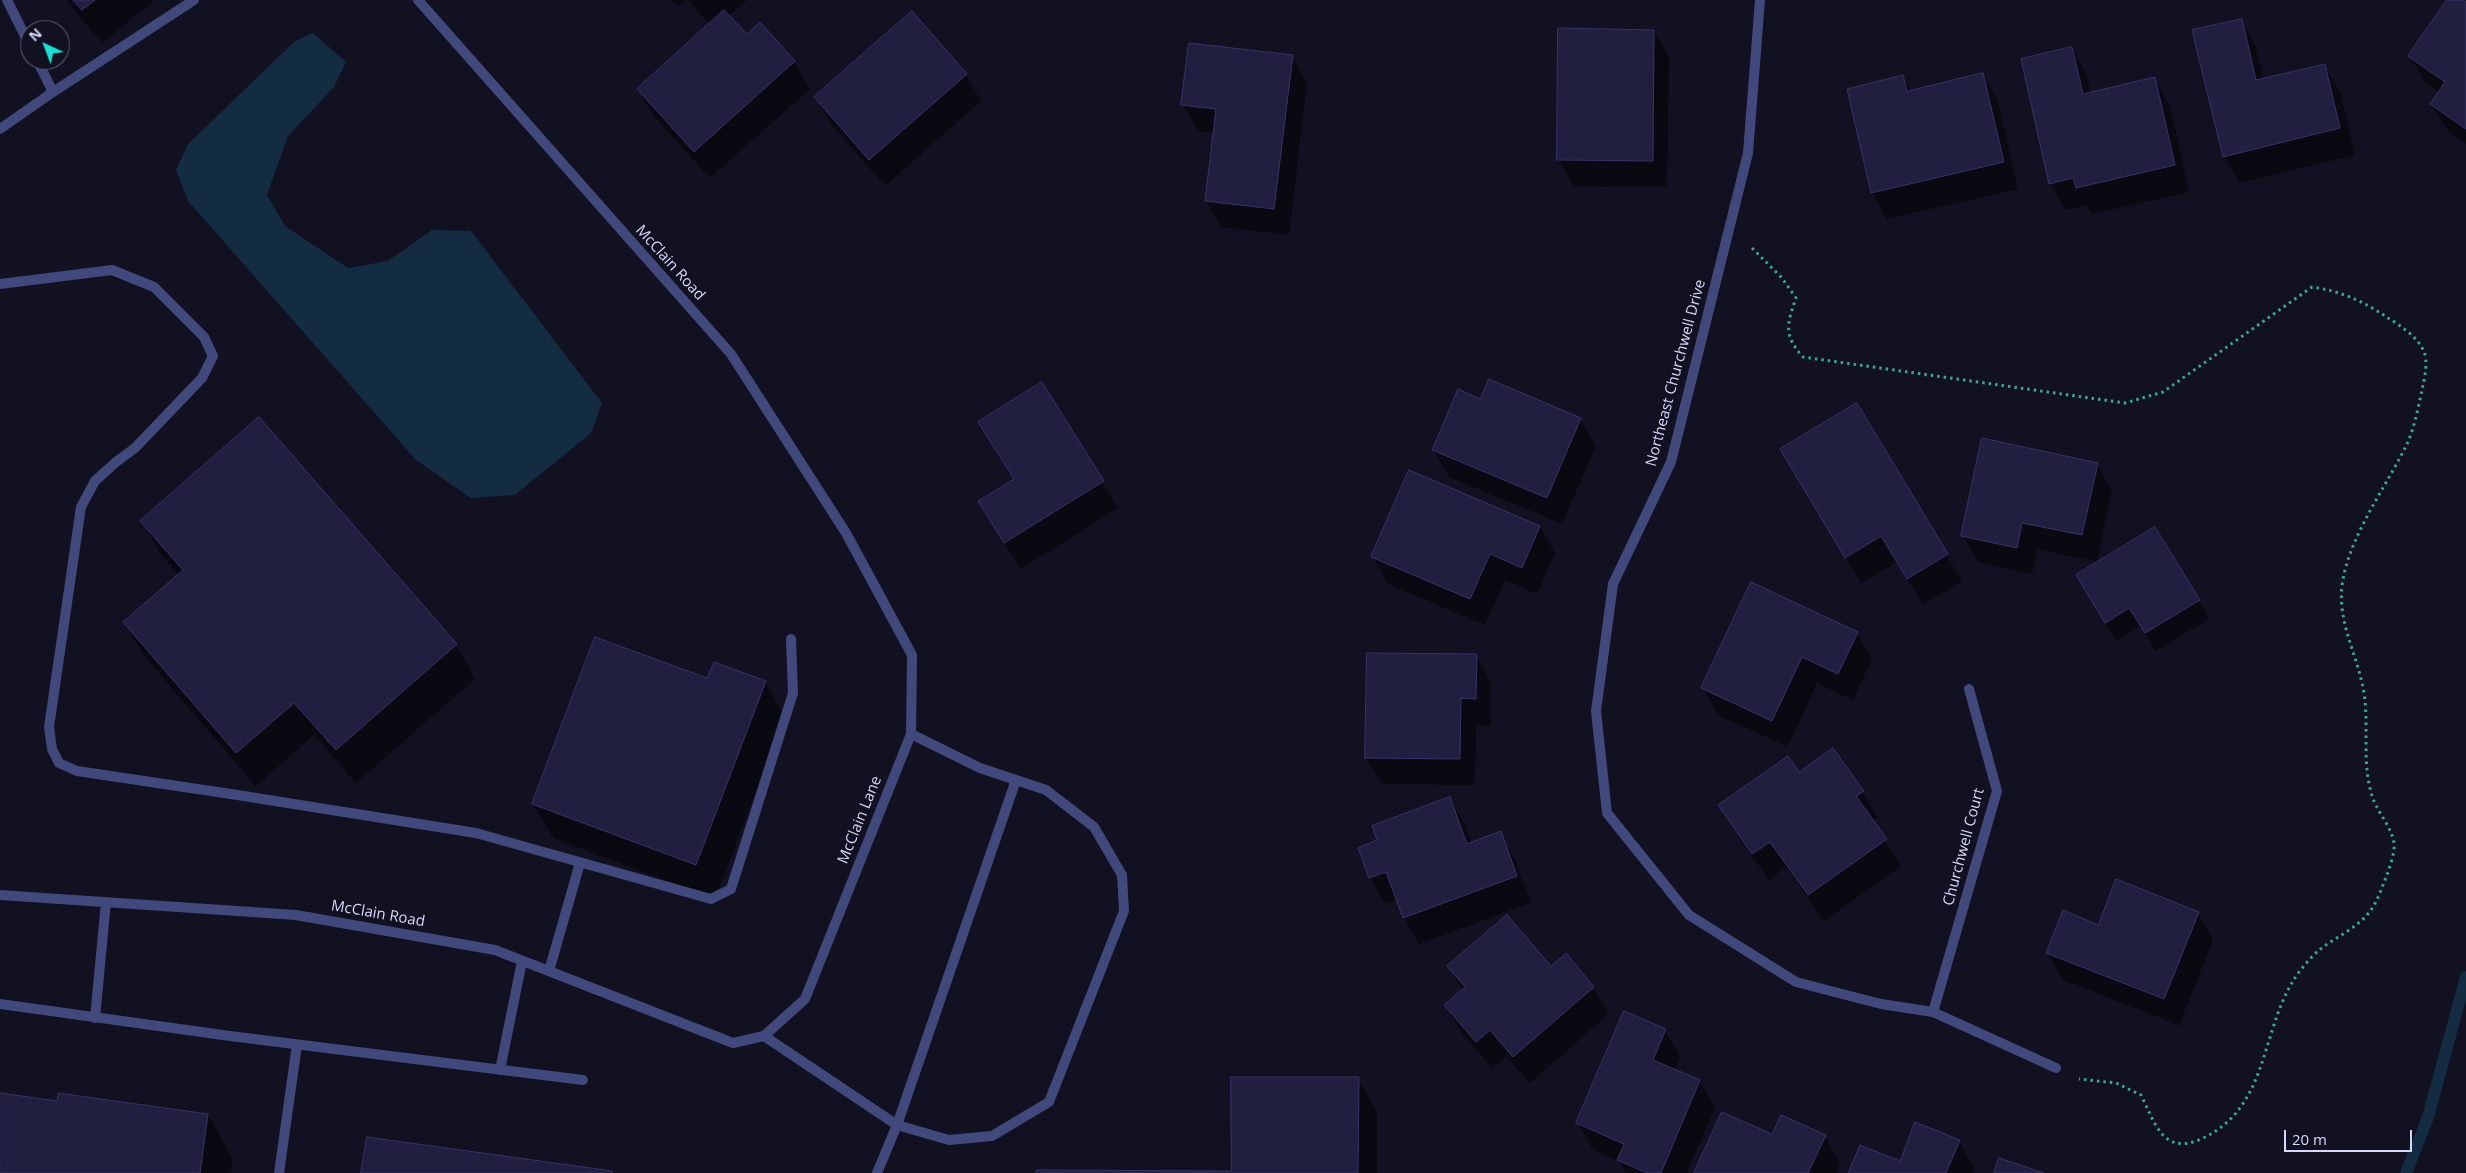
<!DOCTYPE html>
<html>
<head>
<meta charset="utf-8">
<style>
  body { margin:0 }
  #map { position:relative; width:2466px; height:1173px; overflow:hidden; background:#111121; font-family:"Open Sans",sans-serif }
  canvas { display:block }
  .north { position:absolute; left:20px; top:20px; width:50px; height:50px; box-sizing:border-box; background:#111121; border:1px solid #606178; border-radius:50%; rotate:317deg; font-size:14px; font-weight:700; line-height:20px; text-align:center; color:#d6d8fa }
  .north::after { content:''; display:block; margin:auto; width:18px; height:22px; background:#1ce0d5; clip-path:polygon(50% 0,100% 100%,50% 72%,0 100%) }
  .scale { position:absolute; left:2284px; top:1130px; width:128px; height:22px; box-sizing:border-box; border:2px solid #d6d8fa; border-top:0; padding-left:6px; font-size:15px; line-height:18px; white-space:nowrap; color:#d6d8fa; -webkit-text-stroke:4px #111121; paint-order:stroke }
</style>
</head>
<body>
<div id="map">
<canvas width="2466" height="1173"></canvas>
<div class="north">N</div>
<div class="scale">20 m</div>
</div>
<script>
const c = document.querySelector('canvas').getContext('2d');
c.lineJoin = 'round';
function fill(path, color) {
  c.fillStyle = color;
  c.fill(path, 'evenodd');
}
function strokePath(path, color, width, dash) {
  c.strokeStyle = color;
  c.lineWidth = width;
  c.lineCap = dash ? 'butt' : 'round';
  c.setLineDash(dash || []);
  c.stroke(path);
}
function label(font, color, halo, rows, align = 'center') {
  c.font = font + ' "Open Sans",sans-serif';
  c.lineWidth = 5;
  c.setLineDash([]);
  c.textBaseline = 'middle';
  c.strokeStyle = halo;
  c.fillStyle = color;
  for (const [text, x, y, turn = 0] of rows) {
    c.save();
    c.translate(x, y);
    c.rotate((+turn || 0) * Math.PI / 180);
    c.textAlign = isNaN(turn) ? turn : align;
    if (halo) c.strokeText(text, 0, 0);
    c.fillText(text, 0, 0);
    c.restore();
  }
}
const water = new Path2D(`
  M313,33L346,62L334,87L288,136L267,195L285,226L348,268L388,261L432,230L471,231L602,403L591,433L515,495L471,498L416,460L188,201L176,170L188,144L295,41Z`);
const shadow = new Path2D(`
  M66,0H155L102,43Z
  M671,0H687L678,7Z
  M688,0H747L729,16L747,36L760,24L794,62L810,89L710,178L654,116L638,89L710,25Z
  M2448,0H2461L2466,4V144L2447,130L2431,104L2439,92L2425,82L2409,56Z
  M2241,20L2256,47L2264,80L2324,65L2340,92L2355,155L2239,183L2224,156Z
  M1654,31L1669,57L1667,187L1574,186L1558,160Z
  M2072,49L2087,75L2091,93L2154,79L2170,105L2189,192L2092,214L2087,205L2065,210L2050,183Z
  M1292,56L1307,83L1289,235L1221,227L1206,201L1214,133L1198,131L1183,105Z
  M966,75L981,101L885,186L831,124L816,97Z
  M1983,75L1998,101L2018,189L1887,219L1872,192L1903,77L1911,92Z
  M1041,384L1118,508L1021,569L995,528L1015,480Z
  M1481,401L1580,419L1596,446L1562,524L1449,477L1434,450Z
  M1856,404L1962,581L1923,605L1897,562L1861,583L1797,476Z
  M259,419L456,645L475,679L356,783L314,735L256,786L144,656L125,623L179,575L161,555L142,521Z
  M2097,464L2112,491L2097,562L2037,549L2032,574L1978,562L1963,536Z
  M1540,527L1555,553L1537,594L1505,580L1485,625L1388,584L1373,557Z
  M2088,594L2199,601L2209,619L2156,651L2141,626L2116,641Z
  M1857,633L1872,659L1853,700L1817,683L1788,747L1718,715L1703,688Z
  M1476,655L1491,682V725H1476L1475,785L1382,784L1366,758Z
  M708,680L765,682L785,716L715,899L553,838L533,804Z
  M1862,792L1878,818L1873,821L1901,866L1824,921L1786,867L1769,880L1735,832L1719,806Z
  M1450,799L1465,825L1471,843L1500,833L1515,859L1531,903L1419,944L1404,917L1397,900L1385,904L1370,878Z
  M2198,913L2213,940L2179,1025L2063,980L2047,953L2099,926Z
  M1566,955L1593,988L1609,1014L1530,1083L1506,1056L1492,1068L1461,1032L1446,1006L1463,991L1449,966L1551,968Z
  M1665,1030L1680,1057L1675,1070L1699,1081L1715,1107L1687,1173H1626L1619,1161L1593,1150L1578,1123Z
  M1358,1079L1377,1112V1173H1037L1232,1172Z
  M0,1094L58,1102L208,1115L233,1159L231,1173H0Z
  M1772,1136H1825L1840,1163L1836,1173H1695Z
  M1959,1141L1974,1168L1972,1173H1850L1901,1162Z`);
const stream = new Path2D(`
  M2406,1173L2428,1117L2466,977`);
const building = new Path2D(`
  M73,0H95L82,10Z
  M2447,0H2463L2466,2V129L2430,104L2445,82L2408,56Z
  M724,10L747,34L760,22L795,61L694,152L637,89Z
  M912,11L967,74L869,160L814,97Z
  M2242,19L2256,80L2325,64L2340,128L2223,157L2192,30Z
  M1558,28L1654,30L1653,161L1557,160Z
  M1189,43L1293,55L1274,209L1205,201L1216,109L1181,105Z
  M2072,47L2083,94L2155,77L2175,165L2076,188L2073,178L2049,184L2021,59Z
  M1983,73L2004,162L1871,193L1847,89L1903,75L1907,91Z
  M1489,379L1581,418L1547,498L1432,450L1458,389L1480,399Z
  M1042,382L1104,481L1004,543L978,501L1014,479L978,422Z
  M1857,403L1948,554L1907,579L1881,536L1845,558L1780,449Z
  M259,417L457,644L336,750L294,703L236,753L123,622L183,570L140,521Z
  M1982,438L2098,463L2082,535L2022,523L2017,548L1961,536Z
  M1409,470L1540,526L1522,568L1490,554L1470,599L1371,557Z
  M2155,527L2200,600L2145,633L2129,608L2105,623L2076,575Z
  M1751,582L1858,632L1838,674L1802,657L1772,721L1701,688Z
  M595,637L707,678L714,662L766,681L696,865L532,804Z
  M1367,653L1477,654L1476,699L1461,698L1460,759L1365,758Z
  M1833,748L1864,791L1856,796L1887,839L1808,895L1770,842L1752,854L1718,805L1788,756L1799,772Z
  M1450,797L1467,844L1501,831L1517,876L1403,918L1386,872L1369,878L1358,848L1377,840L1372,826Z
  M2116,879L2199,912L2164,999L2046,953L2063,910L2098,925Z
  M1507,915L1551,966L1566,953L1594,987L1513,1057L1490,1030L1476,1042L1444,1005L1465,987L1447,966Z
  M1624,1011L1666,1029L1653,1060L1700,1080L1661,1173H1647L1617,1160L1624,1144L1576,1123Z
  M1231,1077H1359L1358,1173H1036V1170L1231,1171Z
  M0,1093L57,1101L58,1093L208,1114L200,1173H0Z
  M1722,1112L1772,1134L1781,1115L1826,1135L1808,1173H1694Z
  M1915,1122L1960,1140L1946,1173H1848L1860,1145L1900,1161Z
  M367,1137L612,1171V1173H361Z
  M1999,1158L2044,1173H1994Z`);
const path = new Path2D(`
  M1752,248L1782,278L1796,298C1787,324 1783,335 1803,357L2125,403L2163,392L2312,287C2341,291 2365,302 2388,318C2401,326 2419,338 2424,352C2428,361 2425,376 2423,385C2419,404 2415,426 2407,444C2386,487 2352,532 2343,579C2335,619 2358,655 2364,693C2369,726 2362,760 2371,792C2375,810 2391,825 2394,843C2395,852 2390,866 2387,875C2382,887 2378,900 2371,910C2357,929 2335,937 2318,951C2310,958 2299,971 2293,981C2260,1035 2268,1109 2201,1139C2163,1156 2155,1123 2141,1095L2116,1083L2079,1079`);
const service = new Path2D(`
  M7,0L30,46
  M37,60L53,92
  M0,129L53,92L194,0
  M0,284L112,270L154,287L204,337L213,356L202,378L135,448L116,462L95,481L81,507L49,727L52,749L59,763L77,771L231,794L476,833L711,899L731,889L793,693L791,639
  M549,971L580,863
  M0,1004L230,1036L583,1080
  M95,1018L106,902
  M764,1036L897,1125L949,1140L992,1136L1049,1102L1124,911L1122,875L1094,827L1046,790L980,768L911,734
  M500,1070L522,961
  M279,1173L297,1045
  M877,1173L897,1125L1016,780`);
const minor = new Path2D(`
  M1760,0L1748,153L1671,462L1613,584L1596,711L1607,813L1689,915L1796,982L1881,1004L1933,1012L2056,1068
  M0,895L296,915L495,950L733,1043L764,1036L805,999L911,734L912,655L846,533L731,354L418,0
  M1933,1012L1997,791L1969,689`);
const streetNames = [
  ["McClain Road",670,263,48],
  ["Northeast Churchwell Drive",1676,373,-75],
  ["McClain Lane",860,820,-68],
  ["Churchwell Court",1964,847,-75],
  ["McClain Road",378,914,10]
];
fill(water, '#142c42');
fill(shadow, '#0007');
strokePath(stream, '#142c42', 12);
fill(building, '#211f40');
strokePath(building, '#363469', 1);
strokePath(path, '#3ea690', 3, [2.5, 4]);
strokePath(service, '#41487b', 10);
strokePath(minor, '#41487b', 10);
label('15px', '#d6d8fa', '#111121', streetNames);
</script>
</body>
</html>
